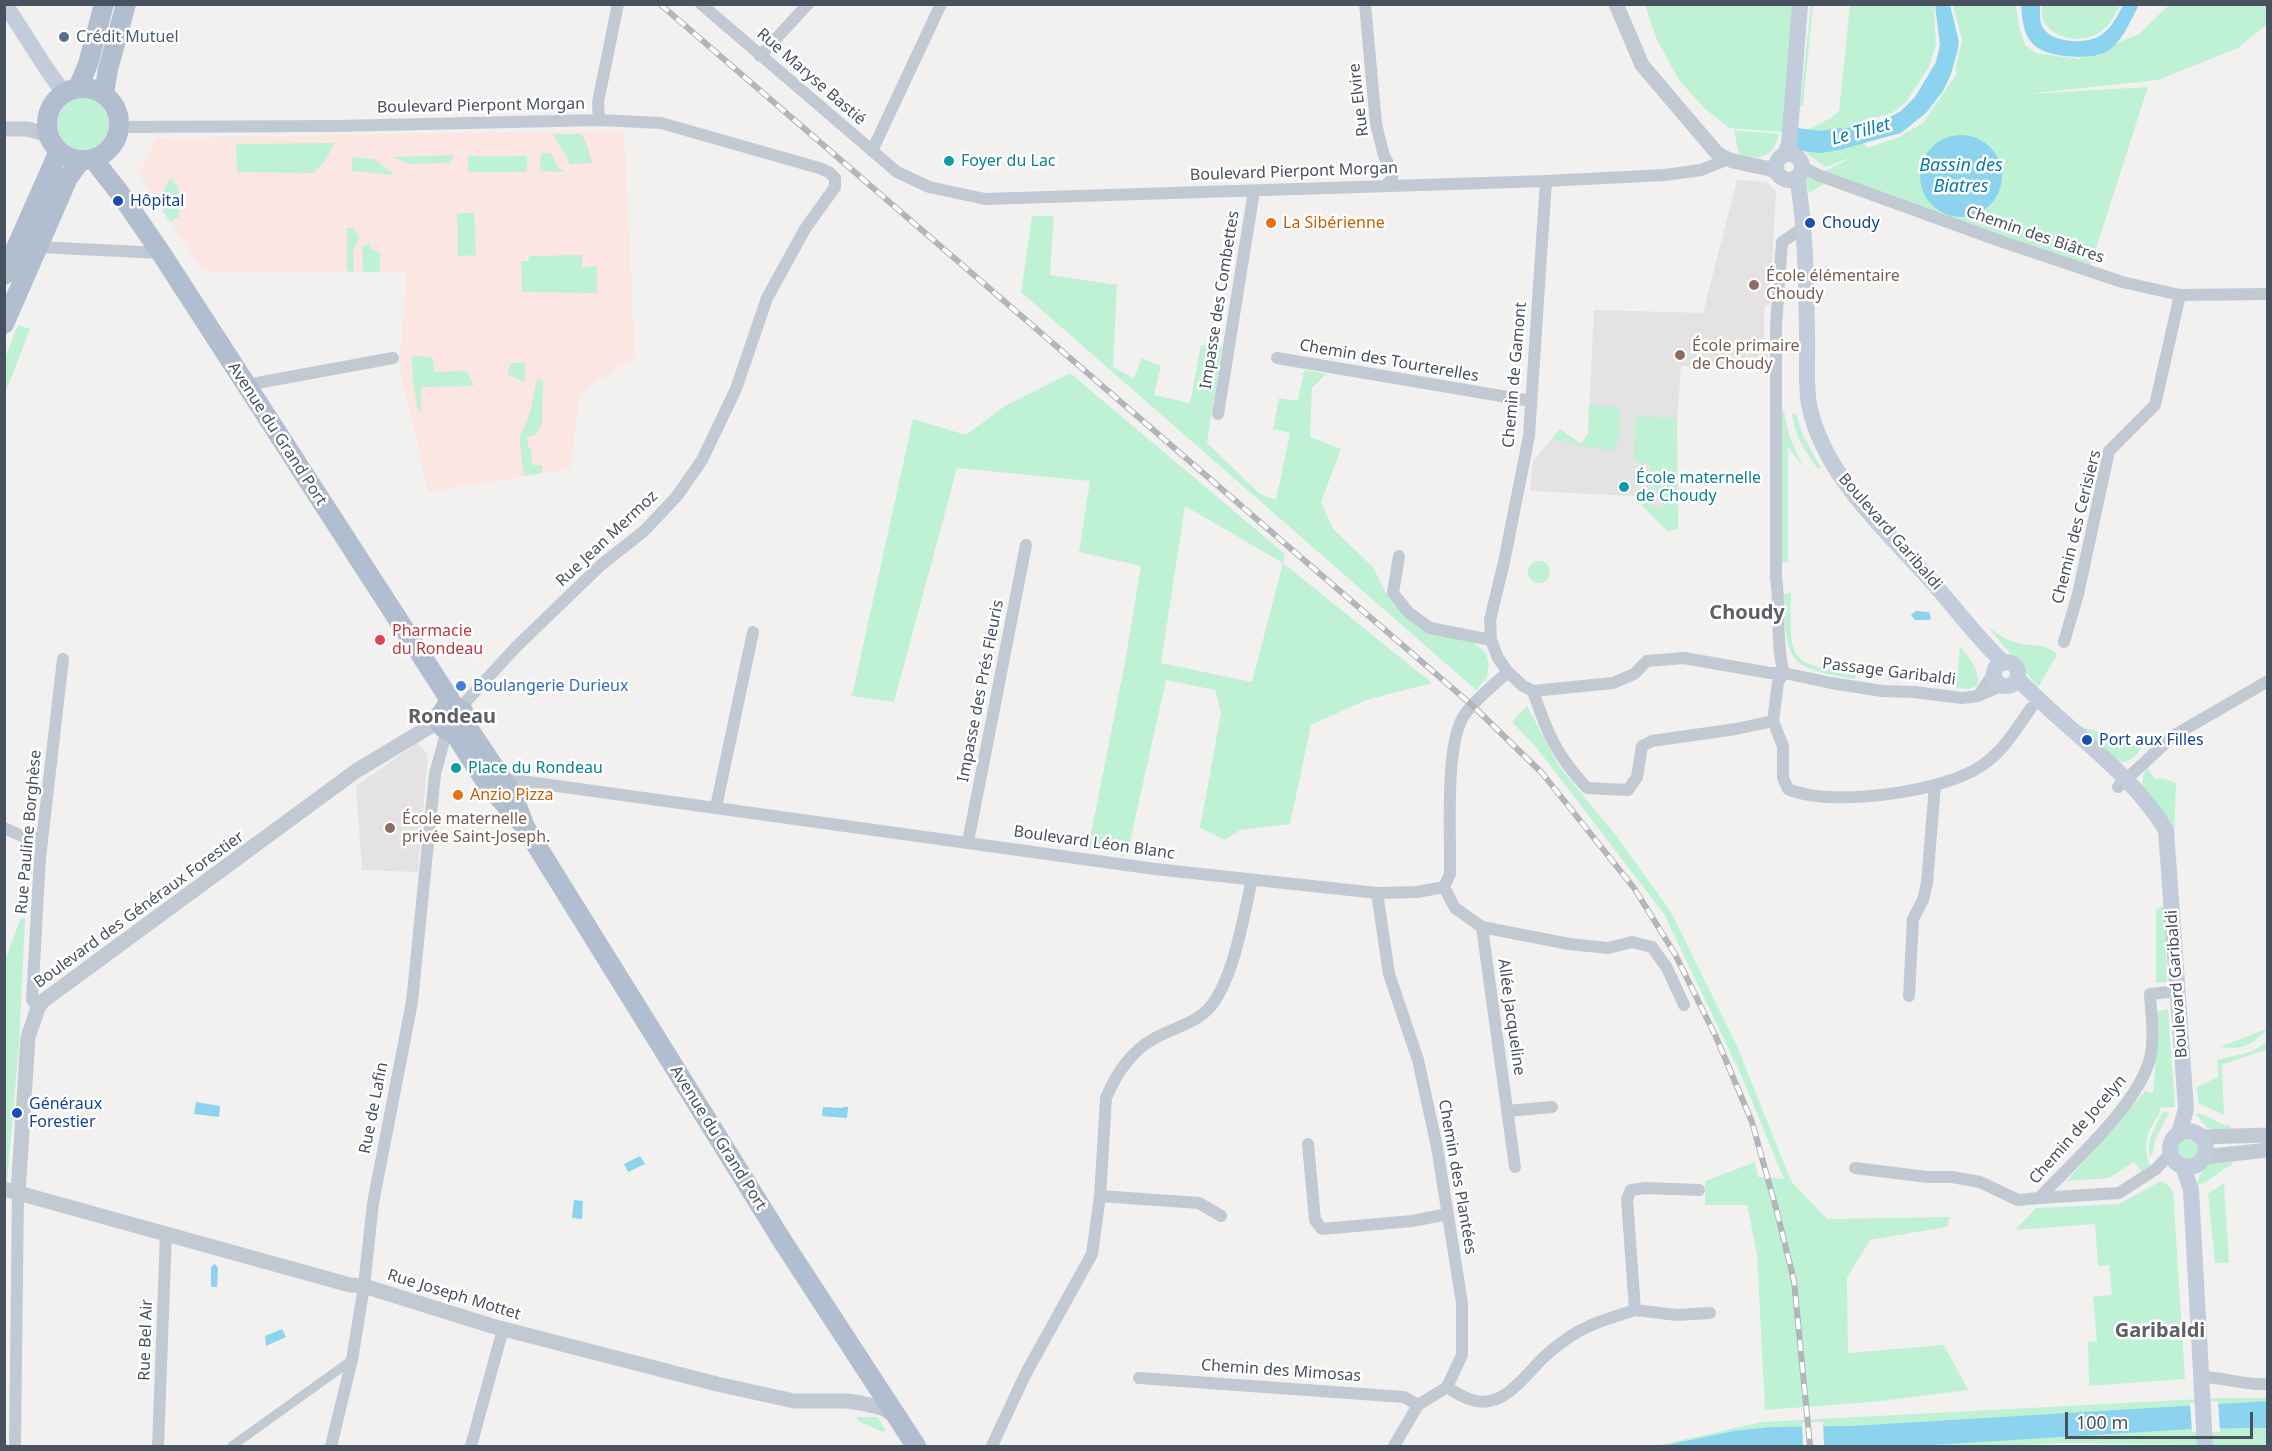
<!DOCTYPE html>
<html>
<head>
<meta charset="utf-8">
<style>
  body { margin:0 }
  #map { position:relative; width:2272px; height:1451px; overflow:hidden; background:#f3f1f0; font-family:"Noto Sans",sans-serif }
  canvas { display:block }
  .frame { position:absolute; inset:0; border:6px solid #48525f; pointer-events:none }
  .scale { position:absolute; left:2065px; top:1412px; width:188px; height:27px; box-sizing:border-box; border:3px solid #48525f; border-top:0; padding-left:8px; font-size:18px; line-height:21px; white-space:nowrap; color:#48525f; -webkit-text-stroke:4px #fff; paint-order:stroke }
</style>
</head>
<body>
<div id="map">
<canvas width="2272" height="1451"></canvas>
<div class="frame"></div>
<div class="scale">100 m</div>
</div>
<script>
const c = document.querySelector('canvas').getContext('2d');
c.lineJoin = 'round';
function fill(path, color) {
  c.fillStyle = color;
  c.fill(path, 'evenodd');
}
function strokePath(path, color, width, dash) {
  c.strokeStyle = color;
  c.lineWidth = width;
  c.lineCap = dash ? 'butt' : 'round';
  c.setLineDash(dash || []);
  c.stroke(path);
}
function label(font, color, halo, rows, align = 'center') {
  c.font = font + ' "Noto Sans",sans-serif';
  c.lineWidth = 5;
  c.setLineDash([]);
  c.textBaseline = 'middle';
  c.strokeStyle = halo;
  c.fillStyle = color;
  for (const [text, x, y, turn = 0] of rows) {
    c.save();
    c.translate(x, y);
    c.rotate((+turn || 0) * Math.PI / 180);
    c.textAlign = isNaN(turn) ? turn : align;
    if (halo) c.strokeText(text, 0, 0);
    c.fillText(text, 0, 0);
    c.restore();
  }
}
const education = new Path2D(`
  M1737,180L1767,182L1776,191L1770,303L1764,308V340L1768,344V365L1681,366L1676,436L1678,528L1668,532L1633,496L1530,491L1533,461L1560,429L1581,444L1588,434L1594,310L1703,313Z
  M417,743L428,755L418,872L362,870L356,786Z`);
const medical = new Path2D(`
  M624,130L635,357L580,393L570,469L428,492L399,364L407,272L203,271L139,174L156,138Z`);
const green = new Path2D(`
  M1645,5H1794L1782,132L1729,128L1704,108L1679,80L1657,40Z
  M1811,5H1813L1803,106L1800,107Z
  M1850,5H1934L1936,44L1929,67L1906,102L1892,113L1850,125L1867,148L1899,137L1923,123L1957,73L1955,70L1962,40L1953,5H2016L2019,26L2025,45L2036,53L2078,59L2139,34L2169,5H2267V24L2238,48L2158,80L2027,94L2148,87L2090,267L1823,172L1855,156L1826,167L1810,156L1799,143L1801,133L1831,118L1839,111Z
  M2042,5L2043,4L2120,5C2114,16 2109,28 2097,34C2076,46 2037,35 2042,5Z
  M57 124a26 26 0 1 1 52 0a26 26 0 1 1-52 0Z
  M1734,130L1779,134C1773,158 1760,160 1739,155Z
  M553,134H581L587,144L592,163L570,164Z
  M334,143L327,158L314,173L237,172L236,144Z
  M541,153H551L557,166L564,172L540,171Z
  M454,155L450,163L408,164L393,157Z
  M468,156H527V172H468Z
  M352,157L374,159L395,175L352,171Z
  M1806,176L1825,183L1809,193L1805,180Z
  M170,179C183,185 179,205 179,217L170,222L153,196H160Z
  M457,213H474L476,255L458,256Z
  M1032,216H1054L1050,275L1117,285L1113,367L1134,378L1142,358L1161,366L1154,395L1190,403L1201,345L1222,347L1207,443L1260,494L1276,500L1290,433L1273,429L1279,398L1298,401L1304,370L1326,374L1312,388L1310,437L1341,449L1321,502L1333,529L1373,567L1389,599L1406,616L1453,638L1474,643L1486,653L1489,665L1487,677L1476,690L1021,292Z
  M347,228H353L359,237L353,252L354,272L347,271Z
  M370,244L372,250L380,253V272H363L362,246Z
  M582,255V267L597,266V293L522,292L521,261H529V256Z
  M18,325L30,329L5,394V358Z
  M412,356L432,357L435,372L467,371L474,386L421,387V411H418L413,383Z
  M511,363H525V382L507,375Z
  M1070,373L1285,554L1283,563L1432,683L1366,700L1311,725L1290,824L1240,830L1225,840L1200,828L1221,713L1215,690L1166,680L1127,855L1088,849L1126,657L1141,566L1079,552L1090,481L957,468L894,702L852,696L913,419L966,435L1005,406ZM1185,506L1283,563L1252,682L1161,663Z
  M537,378L543,381L542,425L535,435L527,437L528,448H531L532,465H542V473L524,476L519,439L530,413Z
  M1589,405L1620,407C1619,420 1622,442 1612,451L1581,446L1552,438L1560,429L1581,444L1588,434Z
  M1780,411H1784L1789,435L1803,467L1788,447V562H1781Z
  M1792,414H1796L1803,435L1821,468L1818,469C1805,452 1795,436 1792,414Z
  M1635,417L1677,418L1678,528L1668,532L1638,501L1639,490L1644,497L1648,498V502L1652,507L1662,508L1663,497L1658,490L1649,489L1650,465L1634,461Z
  M1528 572a11 11 0 1 1 22 0a11 11 0 1 1-22 0Z
  M1791,592C1790,661 1786,662 1856,675L1855,679C1787,668 1786,662 1784,595Z
  M1988,627C1997,634 2007,641 2019,643C2032,647 2044,643 2056,653V657L2038,687Z
  M1960,646C1969,657 1980,671 1978,685L1970,689L1956,688Z
  M1527,706L1559,766L1618,838L1671,912L1737,1046L1791,1181L1827,1219L1950,1217L1947,1227L1870,1240L1847,1278L1848,1353L1944,1345L1968,1390L1872,1402L1765,1410L1757,1254L1747,1205H1705V1181L1755,1162L1758,1177L1784,1179L1741,1075L1664,914L1536,747L1512,722Z
  M2079,726L2141,745L2140,751C2135,755 2131,761 2124,762C2111,764 2088,736 2079,726Z
  M2148,768L2155,780L2163,778L2176,783L2174,839L2142,786L2143,775Z
  M2165,906L2167,982L2156,983V909Z
  M21,918H25L19,1045L7,1182H5V960Z
  M2168,1009L2175,1107L2160,1108C2160,1116 2156,1119 2152,1126C2144,1139 2145,1152 2150,1166L2141,1171L2134,1162L2109,1178L2067,1181L2145,1091L2153,1093L2156,1056L2155,1012Z
  M2267,1029C2251,1046 2243,1050 2219,1047Z
  M2267,1042V1049L2222,1065L2224,1115L2198,1103L2197,1087L2218,1077L2217,1060L2251,1052Z
  M2163,1111L2169,1113L2155,1140L2153,1152L2150,1157C2146,1139 2156,1126 2163,1111Z
  M2195,1113C2208,1114 2217,1124 2230,1126L2229,1132L2207,1128Z
  M2176 1149a11 11 0 1 1 22 0a11 11 0 1 1-22 0Z
  M2231,1156L2232,1165C2218,1170 2212,1182 2197,1185C2202,1163 2211,1161 2231,1156Z
  M2161,1181L2167,1184L2173,1191L2185,1379L2089,1386L2088,1342L2097,1341L2093,1297L2112,1295L2109,1265L2098,1266L2095,1224L2015,1230L2036,1208L2119,1204Z
  M2224,1183L2229,1263H2215L2208,1194Z
  M2220,1398H2267V1401L2191,1406L2192,1429L2267,1428V1446L2065,1443L2004,1446H1655L1762,1422Z
  M857,1417H877L886,1430L883,1432L858,1421Z`);
const water = new Path2D(`
  M1935,5H1950L1959,42L1957,53L1951,74L1943,91L1926,113L1901,133L1846,148L1809,152V135L1866,125L1888,118L1901,111L1915,97L1936,62L1940,45Z
  M2021,5H2040C2040,12 2039,22 2043,28C2052,43 2087,45 2101,35C2112,27 2117,17 2123,5H2139C2131,19 2123,41 2108,51C2092,61 2045,58 2033,44C2023,35 2022,17 2021,5Z
  M1920 176a41 41 0 1 1 82 0a41 41 0 1 1-82 0Z
  M1916,611L1929,612L1931,618L1929,620H1915L1911,615Z
  M196,1102L220,1106L219,1117L194,1114Z
  M823,1107L842,1108L843,1107H848L847,1118L822,1116Z
  M640,1156L645,1164L628,1172L624,1164Z
  M574,1200L583,1201L582,1219L572,1218Z
  M215,1264L218,1268L217,1287H211V1267Z
  M282,1329L286,1337L266,1346L265,1336Z
  M2267,1401V1428L2192,1429L1915,1446H1662L1734,1431L1771,1427L1852,1426Z`);
const pier = new Path2D(`
  M2218,1401L2220,1432H2192L2190,1403Z
  M1802,1422H1823L1824,1446H1803Z`);
const river = new Path2D(`
  M1796,139L1820,142L1839,139`);
const pedestrian = new Path2D(`
  M232,1446L352,1360`);
const minor = new Path2D(`
  M701,4L897,172L929,187L985,199L1546,181L1665,175L1701,170L1726,160
  M1365,4L1376,124L1384,156L1393,172L1392,179L1385,186
  M760,56L808,4
  M599,120L598,102L618,4
  M119,127L337,126L599,120L661,123L819,168L829,172L835,178V187L805,229L767,298L736,389L702,460L677,496L644,531L601,565L516,647L460,708
  M872,151L941,4
  M1801,166L1818,175L2003,242L2122,282L2180,295L2268,294
  M38,247L161,253
  M1277,358L1531,401
  M246,385L393,358
  M1218,414L1254,191
  M1399,556L1393,593L1409,613L1430,628L1491,640
  M2064,642L2078,594L2109,451L2155,405L2180,295
  M1784,673C1775,642 1781,609 1776,578V326L1782,242L1803,228
  M1533,691L1523,686L1508,672L1498,658L1491,640L1490,620L1504,562L1529,436L1546,181
  M1533,691L1613,683L1634,674L1647,661L1684,658L1770,673H1784L1831,683L1882,691L1914,692L1962,698L1978,696L2003,685
  M1533,691C1547,733 1557,756 1587,788L1628,790L1637,777L1642,746L1652,741L1736,729L1773,721
  M1979,695L1994,673
  M1773,721L1783,746V778L1788,789C1830,808 1947,792 1984,764C2004,750 2017,728 2031,708
  M1773,721L1778,682L1784,673
  M506,785L514,780L1155,869L1377,893L1417,892L1444,887L1450,874C1451,836 1444,743 1465,714C1477,698 1493,685 1508,672
  M2118,787L2173,736L2268,681
  M716,807L753,632
  M4,828L22,836L42,839
  M968,842L1026,545
  M1444,887L1455,908L1482,927L1569,944L1608,948L1632,942L1652,947L1667,968L1684,1005
  M1377,893L1389,974L1418,1060L1437,1147L1462,1303V1355L1447,1387L1418,1405L1394,1446
  M1482,927L1515,1167
  M1909,996L1913,919L1923,900L1927,883L1935,785
  M38,1008L32,1000L40,858L63,659
  M1507,1111L1552,1107
  M1308,1144L1315,1220L1322,1229L1412,1221L1448,1214
  M2170,1154L2156,1169L2119,1193L2039,1198C2072,1163 2139,1104 2150,1058C2155,1038 2151,1014 2150,994L2178,991
  M1855,1168L1927,1177H1952L1980,1182L2018,1200L2039,1198
  M1100,1196L1199,1203L1221,1216
  M1635,1310L1677,1315L1710,1313
  M2202,1377C2224,1377 2245,1386 2268,1384
  M1139,1378L1404,1397L1418,1405
  M1447,1387C1456,1393 1465,1399 1476,1401C1504,1407 1525,1376 1542,1359C1551,1350 1562,1342 1571,1336C1591,1323 1613,1317 1635,1310L1627,1199L1631,1190L1645,1188L1699,1190
  M15,1446L18,1193
  M158,1446L166,1234
  M331,1446L352,1360L364,1286L373,1203L412,1002L435,774L447,730
  M471,1446L503,1329
  M992,1446L1025,1375L1092,1254L1100,1196L1106,1098C1116,1074 1131,1051 1155,1038C1173,1028 1197,1023 1211,1006C1234,977 1244,915 1252,879`);
const tertiary = new Path2D(`
  M1616,4L1642,65L1716,152C1733,166 1755,163 1776,171
  M4,129H28L48,135
  M2201,1137L2268,1135
  M2203,1157L2268,1150
  M4,1189L350,1285L364,1286L492,1326L717,1384L794,1401H847L861,1403L882,1408L896,1416
  M18,1193L28,1037L38,1008L43,1001L356,771L439,721`);
const secondary = new Path2D(`
  M5,4L46,68L64,93
  M1785,154L1789,144L1800,4
  M1776 167a13 13 0 1 1 26 0a13 13 0 1 1-26 0Z
  M1797,177C1806,229 1806,282 1807,335C1808,357 1805,382 1809,404C1823,476 1887,531 1934,584C1957,610 1978,639 2004,663
  M1994 674a12 12 0 1 1 24 0a12 12 0 1 1-24 0Z
  M2017,678C2065,729 2129,769 2166,830L2186,1109L2179,1134
  M2170 1149a18 18 0 1 1 36 0a18 18 0 1 1-36 0Z
  M2183,1166L2191,1190L2205,1446`);
const primary = new Path2D(`
  M47 124a36 36 0 1 1 72 0a36 36 0 1 1-72 0Z
  M78,88L88,64L104,4
  M104,94L108,69L126,4
  M93,159L119,192L161,253L454,706
  M4,275L59,151
  M4,324L68,178L81,160
  M525,827L513,795L464,722L463,711L454,706L446,707L439,717C439,725 444,731 453,731L488,785L525,827L783,1242L916,1446`);
const rail = new Path2D(`
  M660,4L1473,706L1542,773L1634,888L1675,954L1716,1037L1752,1122L1777,1212L1794,1281L1810,1446`);
const markers = [
  [64,37,6,"#5c6f8a"],
  [949,161,6,"#0f9aa8"],
  [118,201,6,"#1a4fb4"],
  [1271,223,6,"#e8710a"],
  [1810,223,6,"#1a4fb4"],
  [1754,285,6,"#8d6e63"],
  [1680,355,6,"#8d6e63"],
  [1624,487,6,"#0f9aa8"],
  [380,640,6,"#e0444e"],
  [461,686,6,"#3f7fe0"],
  [2087,740,6,"#1a4fb4"],
  [456,768,6,"#0f9aa8"],
  [458,795,6,"#e8710a"],
  [390,828,6,"#8d6e63"],
  [17,1113,6,"#1a4fb4"]
];
const serviceNames = [
  ["Crédit Mutuel",76,37]
];
const streetNames = [
  ["Rue Maryse Bastié",811,77,41],
  ["Rue Elvire",1359,100,-97],
  ["Boulevard Pierpont Morgan",481,106,-1],
  ["Boulevard Pierpont Morgan",1294,172,-2],
  ["Chemin des Biâtres",2035,235,19],
  ["Impasse des Combettes",1220,300,-81],
  ["Chemin des Tourterelles",1389,361,10],
  ["Chemin de Gamont",1515,375,-85],
  ["Avenue du Grand Port",277,434,57],
  ["Chemin des Cerisiers",2077,527,-76],
  ["Boulevard Garibaldi",1890,532,49],
  ["Rue Jean Mermoz",607,539,-43],
  ["Passage Garibaldi",1889,672,7],
  ["Impasse des Prés Fleuris",981,691,-79],
  ["Rue Pauline Borghèse",29,832,-85],
  ["Boulevard Léon Blanc",1094,843,8],
  ["Boulevard des Généraux Forestier",139,910,-36],
  ["Boulevard Garibaldi",2177,984,-94],
  ["Allée Jacqueline",1511,1017,82],
  ["Rue de Lafin",374,1108,-79],
  ["Chemin de Jocelyn",2078,1130,-49],
  ["Avenue du Grand Port",718,1138,58],
  ["Chemin des Plantées",1457,1177,80],
  ["Rue Joseph Mottet",454,1295,17],
  ["Rue Bel Air",146,1340,-88],
  ["Chemin des Mimosas",1281,1371,4]
];
const cultureNames = [
  ["Foyer du Lac",961,161],
  ["École maternelle",1636,478],
  ["de Choudy",1636,496],
  ["Place du Rondeau",468,768]
];
const transitNames = [
  ["Hôpital",130,201],
  ["Choudy",1822,223],
  ["Port aux Filles",2099,740],
  ["Généraux",29,1104],
  ["Forestier",29,1122]
];
const foodNames = [
  ["La Sibérienne",1283,223],
  ["Anzio Pizza",470,795]
];
const educationNames = [
  ["École élémentaire",1766,276],
  ["Choudy",1766,294],
  ["École primaire",1692,346],
  ["de Choudy",1692,364],
  ["École maternelle",402,819],
  ["privée Saint-Joseph.",402,837]
];
const healthNames = [
  ["Pharmacie",392,631],
  ["du Rondeau",392,649]
];
const shopNames = [
  ["Boulangerie Durieux",473,686]
];
const waterNames = [
  ["Le Tillet",1861,132,-15],
  ["Bassin des",1961,166],
  ["Biatres",1961,187]
];
const quarterNames = [
  ["Choudy",1747,613],
  ["Rondeau",452,717],
  ["Garibaldi",2160,1331]
];
fill(education, '#e4e2e2');
fill(medical, '#fce6e2');
fill(green, '#bff1d5');
fill(water, '#8bd3ef');
fill(pier, '#f3f1f0');
strokePath(river, '#8bd3ef', 22);
strokePath(pedestrian, '#c1cad2', 9);
strokePath(minor, '#c1cad2', 12);
strokePath(tertiary, '#c1cad2', 15);
strokePath(secondary, '#c3ccda', 16);
strokePath(primary, '#b0bed0', 20);
strokePath(rail, '#b2b5bb', 6);
strokePath(rail, '#fff', 4, [11]);
for (const [x, y, r, color] of markers) {
  const dot = new Path2D();
  dot.arc(x, y, r, 0, 2 * Math.PI);
  c.fillStyle = color;
  c.fill(dot);
  strokePath(dot, '#fff', 2);
}
label('16px', '#4e5e75', '#fff', serviceNames, 'left');
label('16px', '#48525f', '#fff', streetNames);
label('16px', '#0d838f', '#fff', cultureNames, 'left');
label('16px', '#164399', '#fff', transitNames, 'left');
label('16px', '#c56008', '#fff', foodNames, 'left');
label('16px', '#785e54', '#fff', educationNames, 'left');
label('16px', '#be3a42', '#fff', healthNames, 'left');
label('16px', '#366cbe', '#fff', shopNames, 'left');
label('italic 18px', '#087da9', '#fff', waterNames);
label('bold 20px', '#5d6066', '#fff', quarterNames);
</script>
</body>
</html>
